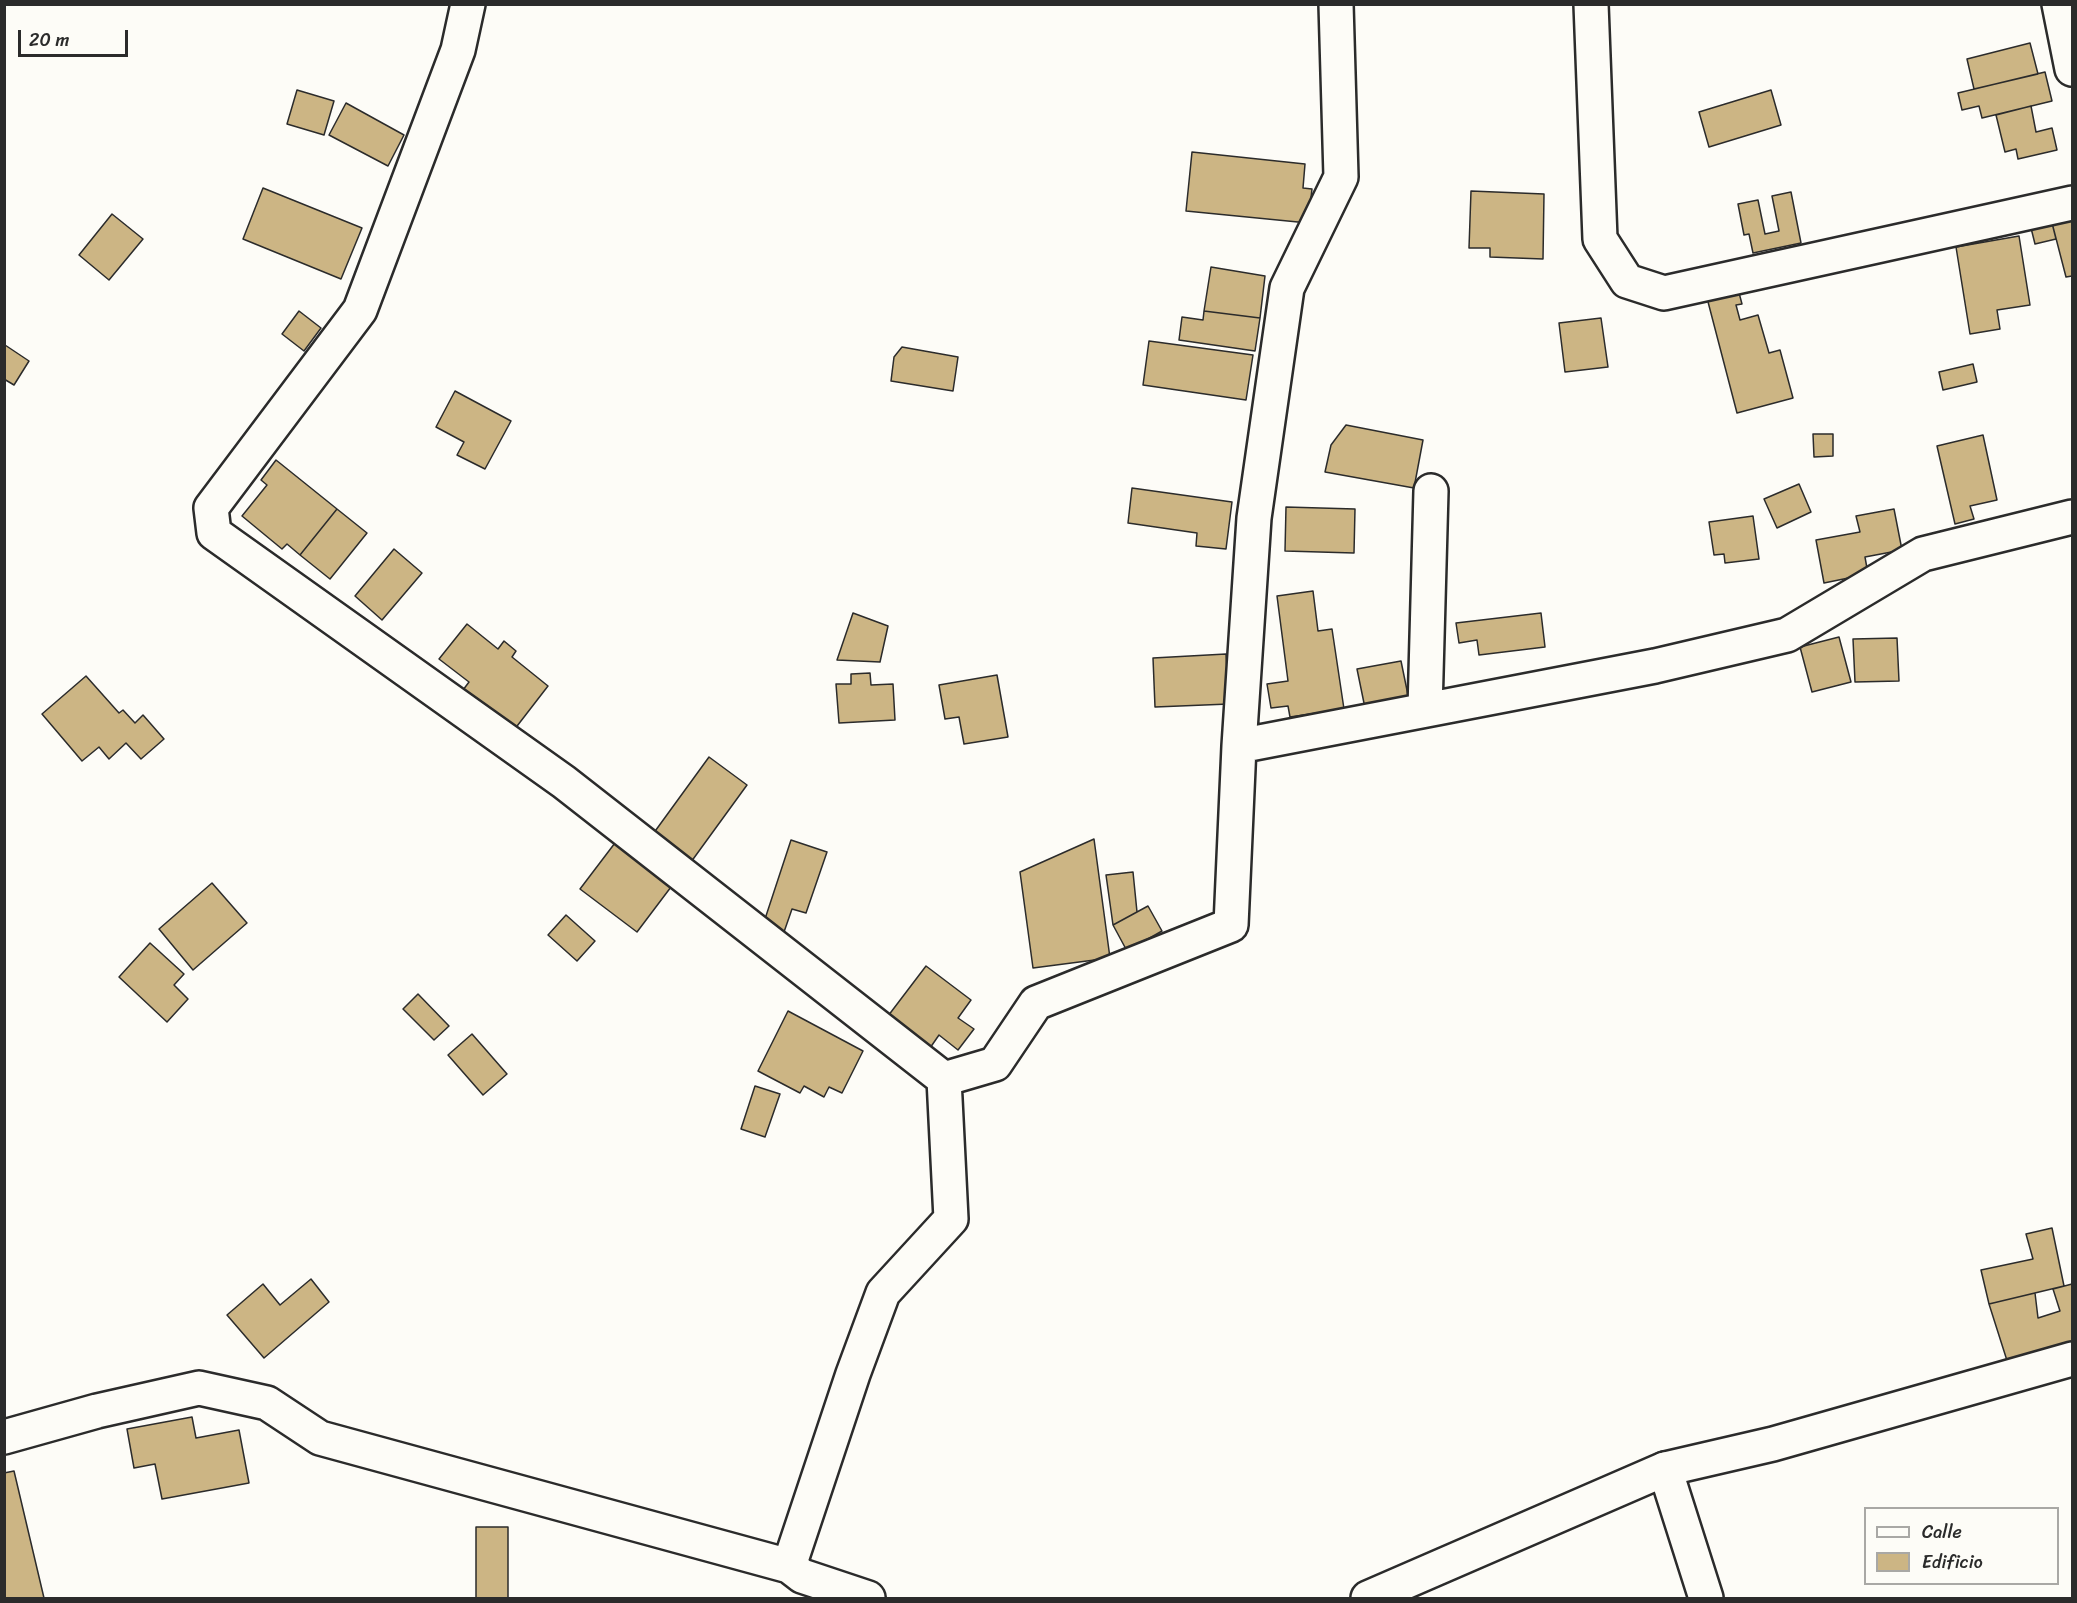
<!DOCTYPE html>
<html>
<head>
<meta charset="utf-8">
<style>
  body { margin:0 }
  #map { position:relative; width:2077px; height:1603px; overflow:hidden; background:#fdfcf7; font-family:Sriracha,sans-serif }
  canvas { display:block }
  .frame { position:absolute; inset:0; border:6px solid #2b2b2b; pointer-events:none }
  .legend { position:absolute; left:1864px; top:1507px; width:195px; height:78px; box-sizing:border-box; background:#fdfcf7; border:2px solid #a9a8a5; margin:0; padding:8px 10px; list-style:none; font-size:18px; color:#2b2b2b }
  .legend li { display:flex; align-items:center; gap:12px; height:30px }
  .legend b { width:30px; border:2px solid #a9a8a5 }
  .scale { position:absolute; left:18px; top:30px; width:110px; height:27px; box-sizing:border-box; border:3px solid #2b2b2b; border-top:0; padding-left:8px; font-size:18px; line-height:21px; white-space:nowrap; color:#2b2b2b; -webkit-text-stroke:4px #fdfcf7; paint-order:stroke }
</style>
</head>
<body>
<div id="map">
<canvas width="2077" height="1603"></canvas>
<div class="frame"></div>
<ul class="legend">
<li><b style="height:8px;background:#fdfcf7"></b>Calle</li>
<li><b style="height:16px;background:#ccb584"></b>Edificio</li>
</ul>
<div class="scale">20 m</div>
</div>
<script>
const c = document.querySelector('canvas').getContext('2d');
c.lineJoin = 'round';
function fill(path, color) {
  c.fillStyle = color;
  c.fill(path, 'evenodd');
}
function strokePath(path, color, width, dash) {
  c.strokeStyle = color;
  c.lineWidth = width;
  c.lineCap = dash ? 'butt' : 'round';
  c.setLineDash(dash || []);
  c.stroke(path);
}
const building = new Path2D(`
  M2030,43L2038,74L1974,89L1967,59Z
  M2045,72L2052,101L1982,118L1979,106L1962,110L1958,93Z
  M297,90L334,101L324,135L287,124Z
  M1771,90L1781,125L1709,147L1699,112Z
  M346,103L404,135L388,166L329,135Z
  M2031,106L2036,132L2052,128L2057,150L2018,159L2016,149L2005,152L1996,115Z
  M1192,152L1305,164L1303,188L1312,189L1308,223L1186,211Z
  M263,188L362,228L341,279L243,239Z
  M1471,191L1544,194L1543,259L1490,257V248H1469Z
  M1791,192L1801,243L1753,253L1749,234L1744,235L1738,204L1758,200L1765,234L1779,231L1772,196Z
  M2072,213V276L2066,277L2051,219Z
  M112,214L143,239L109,280L79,255Z
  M2051,219L2056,239L2035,244L2030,224Z
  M2019,236L2030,305L1997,310L2000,329L1970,334L1956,247Z
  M1211,267L1265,276L1260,318L1204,311Z
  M1738,289L1742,304L1736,305L1740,320L1758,315L1769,353L1780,350L1793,398L1737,413L1707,298Z
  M299,311L321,328L304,351L282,334Z
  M1204,311L1260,318L1255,351L1179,340L1182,317L1203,320Z
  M1601,318L1608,367L1565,372L1559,323Z
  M1149,341L1253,355L1246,400L1143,385Z
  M5,345L29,361L14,385L4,379Z
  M902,347L958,357L953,391L891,381L894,357Z
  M1973,364L1977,382L1943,390L1939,372Z
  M455,391L511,421L485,469L457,455L464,442L436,427Z
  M1346,425L1423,440L1414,488L1325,472L1331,445Z
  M1813,434H1833V456L1814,457Z
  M1983,435L1997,500L1970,506L1974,519L1955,524L1937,446Z
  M276,460L337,509L300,555L287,544L282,549L242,516L267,485L261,480Z
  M1799,484L1811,512L1777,528L1764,499Z
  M1132,488L1232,502L1226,549L1196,546L1197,533L1128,523Z
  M1286,507L1355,509L1354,553L1285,551Z
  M337,509L367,533L330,579L300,555Z
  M1894,509L1902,550L1865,557L1868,574L1824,583L1816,540L1860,532L1856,516Z
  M1753,516L1759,559L1725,563L1724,554L1714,555L1709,522Z
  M394,549L422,573L382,620L355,596Z
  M1313,591L1318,631L1332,629L1344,709L1290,717L1288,706L1271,708L1267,684L1288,681L1277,596Z
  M853,613L888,626L880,662L837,660Z
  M1541,613L1545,647L1479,655L1477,640L1459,643L1456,623Z
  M467,624L498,649L504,641L516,651L512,657L548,686L514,730L463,690L469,682L439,659Z
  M1839,637L1851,682L1812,692L1800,647Z
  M1897,638L1899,681L1855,682L1853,639Z
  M1226,654L1229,704L1155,707L1153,658Z
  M1401,661L1409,700L1365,708L1357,669Z
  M870,673L871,685L893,684L895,720L839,723L836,684H851V674Z
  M997,675L1008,737L964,744L959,717L945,719L939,685Z
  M86,676L119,713L123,710L135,723L143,715L164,739L141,759L126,743L109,759L99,747L82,761L42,714Z
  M709,757L747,785L691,862L653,834Z
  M618,839L674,883L637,932L580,889Z
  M1094,839L1110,958L1033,968L1020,872Z
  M791,840L827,852L806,913L792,909L784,932L763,925Z
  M1133,872L1137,912L1113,925L1106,875Z
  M212,883L247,923L193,970L159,929Z
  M1148,906L1162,931L1127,951L1113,925Z
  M566,915L595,941L577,961L548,935Z
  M150,943L184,974L174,985L188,999L167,1022L119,977Z
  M926,966L971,1000L958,1018L974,1029L958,1050L939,1035L930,1048L888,1016Z
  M418,994L449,1026L434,1040L403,1009Z
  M788,1011L863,1051L842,1093L829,1087L824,1097L804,1086L800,1093L758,1071Z
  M472,1034L507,1074L483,1095L448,1055Z
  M755,1086L780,1094L765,1137L741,1129Z
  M2052,1228L2064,1286L1989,1304L1981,1270L2033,1259L2026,1234Z
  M311,1279L329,1302L264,1358L227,1315L263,1284L280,1305Z
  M2072,1284V1352L2010,1370L1989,1304L2035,1293L2038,1318L2060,1311L2053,1289Z
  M192,1417L196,1438L239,1430L249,1483L162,1499L155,1464L134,1468L127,1429Z
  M14,1471L44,1598H4V1473Z
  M476,1527H508V1598H476Z`);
const street = new Path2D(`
  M468,4L458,50L360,310L211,508L214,533L564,782L944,1079L951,1219L883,1293L853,1374L789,1566
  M1591,4L1600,239L1627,281L1664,293L2072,203
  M2059,4L2072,69
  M1425,710L1431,491
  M1239,746L1655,666L1787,635L1923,554L2072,517
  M944,1079L995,1064L1036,1003L1231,925L1239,746L1254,518L1287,288L1341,177L1336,4
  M1665,1469L1706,1598`);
const secondary = new Path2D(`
  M4,1437L97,1411L199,1388L267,1403L320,1438L789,1566L802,1576L868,1598
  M1368,1598L1665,1469L1773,1444L2072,1359`);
fill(building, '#ccb584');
strokePath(building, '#2b2b2b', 1.5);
strokePath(street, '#2b2b2b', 38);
strokePath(secondary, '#2b2b2b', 38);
strokePath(street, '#fdfcf7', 33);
strokePath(secondary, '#fdfcf7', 33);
</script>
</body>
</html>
